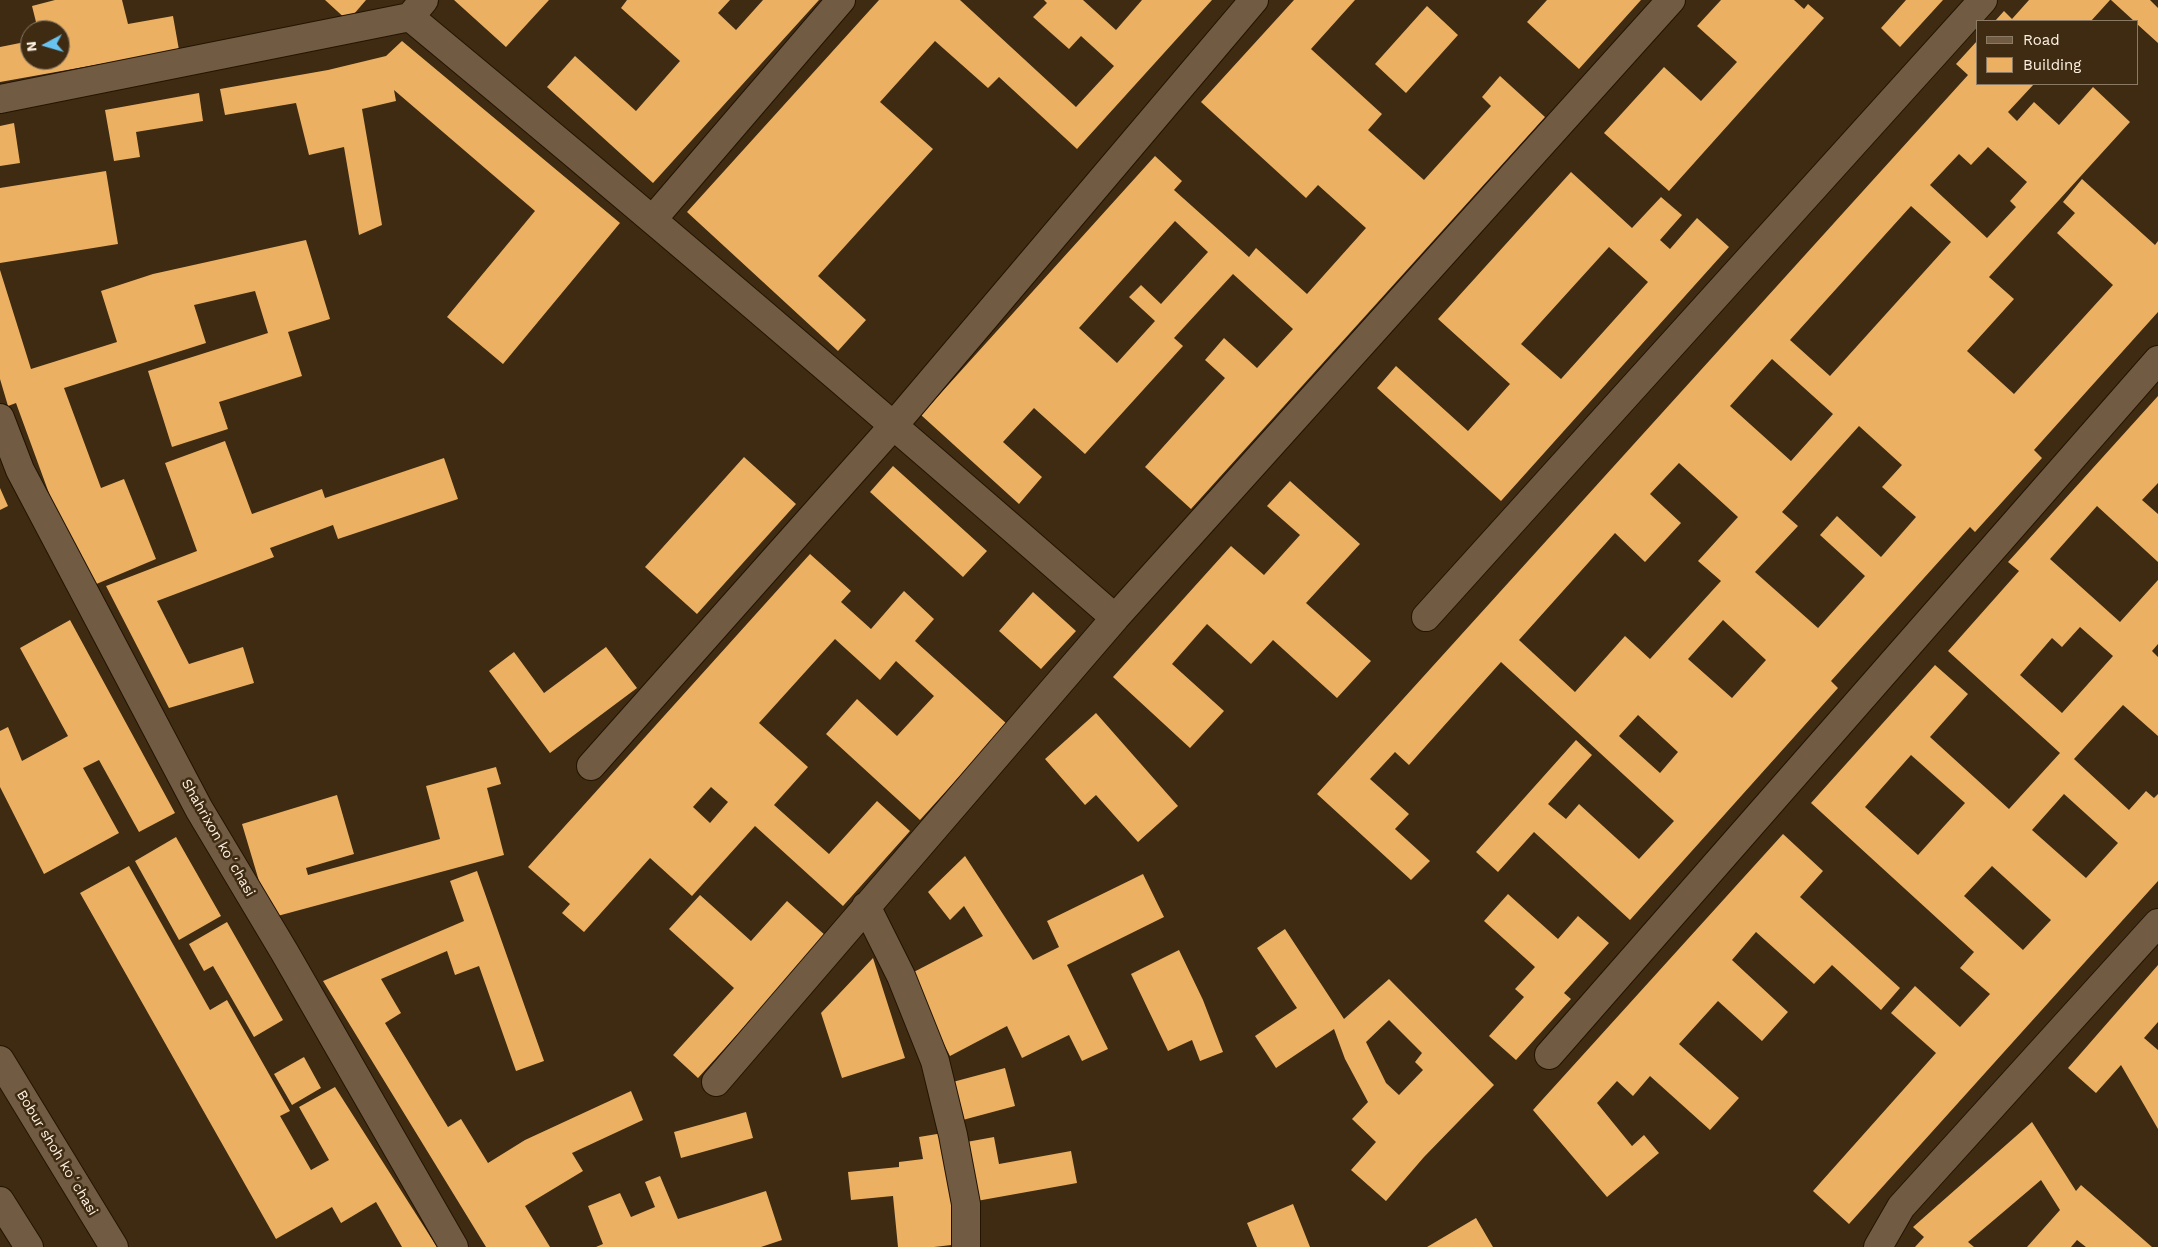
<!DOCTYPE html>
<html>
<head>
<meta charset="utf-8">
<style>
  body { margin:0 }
  #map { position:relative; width:2158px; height:1247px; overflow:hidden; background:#3e2b12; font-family:"Work Sans",sans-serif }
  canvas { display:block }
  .legend { position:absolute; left:1976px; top:20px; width:162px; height:65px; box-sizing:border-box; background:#3e2b12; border:1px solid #8b7a66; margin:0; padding:6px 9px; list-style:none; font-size:15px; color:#fef1e3 }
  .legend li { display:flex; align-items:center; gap:10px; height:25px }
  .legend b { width:25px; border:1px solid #8b7a66 }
  .north { position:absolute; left:20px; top:20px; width:50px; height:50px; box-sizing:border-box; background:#3e2b12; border:1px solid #8b7a66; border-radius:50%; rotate:264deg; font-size:14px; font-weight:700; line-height:20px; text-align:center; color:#fef1e3 }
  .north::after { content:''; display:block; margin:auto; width:18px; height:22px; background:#69c3f1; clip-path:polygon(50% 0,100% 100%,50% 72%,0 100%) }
</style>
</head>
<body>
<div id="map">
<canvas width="2158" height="1247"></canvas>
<ul class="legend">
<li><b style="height:6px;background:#715c43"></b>Road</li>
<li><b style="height:14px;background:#ecb062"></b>Building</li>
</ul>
<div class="north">N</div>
</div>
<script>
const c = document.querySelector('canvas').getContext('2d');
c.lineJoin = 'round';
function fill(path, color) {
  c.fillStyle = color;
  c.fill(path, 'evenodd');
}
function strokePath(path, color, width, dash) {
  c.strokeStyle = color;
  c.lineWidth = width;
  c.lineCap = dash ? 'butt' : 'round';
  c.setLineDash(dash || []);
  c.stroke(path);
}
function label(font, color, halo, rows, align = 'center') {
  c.font = font + ' "Work Sans",sans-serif';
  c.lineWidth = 5;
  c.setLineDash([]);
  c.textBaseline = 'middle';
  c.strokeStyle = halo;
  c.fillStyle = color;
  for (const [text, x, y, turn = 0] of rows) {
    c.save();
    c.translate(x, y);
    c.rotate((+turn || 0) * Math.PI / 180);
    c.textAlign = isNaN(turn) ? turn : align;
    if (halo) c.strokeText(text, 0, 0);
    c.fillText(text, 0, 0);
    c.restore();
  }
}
const building = new Path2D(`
  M55,0H122L128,24L173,16L179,50L0,82V47L30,41V60H60V30H38L32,6Z
  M325,0H366L348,21Z
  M454,0H549L506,47Z
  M627,0H730L718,13L736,30L763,0H819L653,183L547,87L575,56L636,111L680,61L621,8Z
  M879,0H960L1076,107L1114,66L1081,36L1069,49L1033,17L1047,3L1044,0H1083L1116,30L1142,0H1212L1077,149L999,77L988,88L935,41L880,102L933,149L818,276L866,320L838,351L687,212Z
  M1294,0H1355L1311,49L1382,114L1368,130L1424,180L1491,106L1482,97L1500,76L1545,117L1191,509L1145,467L1225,378L1205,360L1224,338L1257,368L1293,329L1233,274L1174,338L1183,346L1085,454L1034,408L1003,442L1042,477L1019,504L921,415L1155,156L1182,181L1174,190L1249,257L1256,248L1307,294L1366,228L1318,185L1306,198L1201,102ZM1175,221L1208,252L1161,304L1141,285L1129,297L1155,321L1117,363L1079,328Z
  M1547,0H1641L1579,69L1527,22Z
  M1721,0H1794L1804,9L1808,4L1824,18L1669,191L1604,133L1664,67L1701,101L1737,62L1697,26Z
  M1906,0H1943L1900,47L1881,28Z
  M2029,0H2110L2091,21H1995L2004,11L2012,19Z
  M2111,0H2150L2158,8V43L2137,24V21H2134Z
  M1427,6L1458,35L1406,93L1375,64Z
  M402,41L620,223L503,364L447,317L535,211L394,90L396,101L362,109L382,225L359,235L344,147L309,155L296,103L225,115L220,89L328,70L386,56Z
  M1977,41V84H2034L2008,112L2017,121L2034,102L2059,125L2093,87L2130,122L1989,277L2014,299L1967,351L2014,394L2113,285L2057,233L2075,213L2063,202L2082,179L2155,245L2158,241V312L2034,450L2042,458L1975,532L1970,527L1831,681L1838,688L1630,920L1534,832L1498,872L1476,852L1576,740L1592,755L1548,804L1566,819L1579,804L1639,859L1674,821L1501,662L1409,765L1395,752L1370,779L1409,814L1395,829L1430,861L1411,880L1317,794L1968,75L1956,64ZM1988,147L2027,182L2010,201L2016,207L1987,238L1930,185L1959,154L1971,165ZM1911,206L1951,242L1830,376L1790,340ZM1772,359L1833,414L1791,461L1730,406ZM1859,426L1902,465L1882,487L1916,517L1881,557L1837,516L1820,535L1865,576L1818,628L1755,572L1798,526L1782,512ZM1679,463L1738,517L1698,561L1721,581L1650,659L1625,636L1575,692L1519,640L1615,533L1645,562L1681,523L1650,494ZM1723,620L1766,660L1732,698L1688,659ZM1638,715L1678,752L1660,773L1619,736Z
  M199,93L203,121L136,132L140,157L114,161L105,110Z
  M14,123L20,163L0,166V126Z
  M106,171L118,244L0,263V188Z
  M1571,172L1632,228L1661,197L1682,215L1660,240L1670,249L1697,218L1729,247L1501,501L1377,388L1396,366L1468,431L1510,384L1438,319ZM1609,247L1648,282L1561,379L1521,344Z
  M306,240L330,319L288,332L302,376L219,402L228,429L172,447L148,371L268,333L255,291L194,305L206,343L64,388L101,488L124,479L156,559L94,585L54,507L16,403L8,406L0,379V270L31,369L117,342L101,291L153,274Z
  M2158,396V483L2142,500L2158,514V562L2097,506L2050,559L2120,622L2158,580V644L2152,651L2158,657V736L2123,705L2074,759L2129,810L2146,791L2154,798L2158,794V881L1849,1224L1813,1191L1936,1053L1891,1013L1915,986L1960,1027L1990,994L1960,968L1974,952L1811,803L1935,665L1968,694L1930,737L2009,809L2060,753L1948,651L2019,571L2008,562ZM2080,627L2113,656L2062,713L2020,675L2052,638L2062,647ZM1911,755L1965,803L1918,855L1865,807ZM2064,794L2118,843L2086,878L2032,830ZM1992,866L2051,920L2023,950L1964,896Z
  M225,441L252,514L322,489L325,498L444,458L458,499L338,539L333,525L270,548L274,557L157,601L189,664L243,647L254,683L169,708L106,586L197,551L165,463Z
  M744,457L796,504L697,614L645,567Z
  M893,466L987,551L963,577L870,492Z
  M1290,481L1360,544L1306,603L1371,661L1337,698L1273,640L1251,664L1207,624L1172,664L1224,711L1190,748L1113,677L1231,546L1264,575L1300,535L1267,506Z
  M0,488L8,506L0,510Z
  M810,554L851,591L841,602L871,629L904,591L934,619L915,641L1007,724L920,820L826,734L857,699L897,736L934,696L896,661L880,680L835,639L759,723L808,767L774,805L829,854L877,801L910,831L843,906L755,826L692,896L650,858L584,932L562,913L570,904L528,867ZM711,787L728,802L710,823L693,807Z
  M1033,592L1076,631L1041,669L999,631Z
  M70,620L175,813L139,832L99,760L83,768L119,833L44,874L0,787V731L8,727L22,761L68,736L20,648Z
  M606,647L637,688L550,753L489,671L514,652L544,693Z
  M1096,713L1178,806L1138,842L1096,795L1085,805L1045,759Z
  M496,767L501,784L487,788L504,855L270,918L242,824L337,795L354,854L306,868L308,875L440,839L426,786Z
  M1783,834L1823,871L1800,897L1900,988L1881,1010L1832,965L1814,984L1756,932L1732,960L1788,1012L1762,1041L1718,1001L1679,1044L1739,1098L1710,1130L1650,1076L1633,1096L1617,1081L1597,1103L1632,1146L1644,1135L1659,1153L1607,1197L1533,1110Z
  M176,837L221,916L179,940L135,861Z
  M965,856L1033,960L1059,947L1047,921L1143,874L1164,917L1067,965L1108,1049L1082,1061L1069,1035L1022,1058L1007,1026L950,1056L908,975L983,936L964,906L950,920L928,892Z
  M129,866L210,1010L227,1000L290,1111L280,1116L311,1170L329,1160L299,1107L335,1087L437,1247H402L376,1202L341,1223L332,1207L276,1239L80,893Z
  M477,871L544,1061L516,1071L479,966L455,975L447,951L381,979L401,1013L385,1023L448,1127L461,1119L488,1163L525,1140L631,1091L643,1120L572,1153L583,1171L525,1206L550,1247H486L323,981L464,921L450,881Z
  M1508,894L1558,939L1578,916L1609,943L1564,993L1571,999L1516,1060L1489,1036L1524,997L1515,989L1535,967L1484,921Z
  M700,895L751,941L787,901L826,936L698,1078L673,1055L734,988L669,929Z
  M227,922L283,1020L254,1037L213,966L204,971L189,944Z
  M1285,929L1344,1019L1389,979L1494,1085L1424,1157L1386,1201L1351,1170L1376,1142L1352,1119L1368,1102L1345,1059L1334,1029L1276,1068L1255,1036L1297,1008L1257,948ZM1389,1020L1422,1053L1415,1062L1423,1070L1399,1095L1386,1083L1366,1042Z
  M1179,950L1203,1000L1223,1052L1200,1061L1192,1040L1168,1051L1131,974Z
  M873,958L905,1058L842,1078L821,1013Z
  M2158,965V1022L2144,1038L2158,1050V1129L2121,1065L2096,1093L2068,1068Z
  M304,1057L321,1088L292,1105L274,1074Z
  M1005,1068L1015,1106L959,1121L949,1083Z
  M746,1112L753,1138L681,1158L674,1132Z
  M2032,1122L2076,1191L2081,1185L2152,1247H2086L2077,1240L2071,1247H2027L2060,1210L2041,1180L1968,1242L1974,1247H1915L1924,1237L1913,1227Z
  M949,1132L960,1244L934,1247H898L893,1196L851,1200L848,1172L899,1167V1162L923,1159L919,1137Z
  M994,1137L999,1164L1071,1151L1077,1183L971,1202L961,1143Z
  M660,1176L678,1219L766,1191L782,1240L761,1247H596L603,1244L588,1206L620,1193L631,1217L655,1207L645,1182Z
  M1293,1204L1310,1247H1257L1247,1223Z
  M1476,1218L1493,1247H1427Z`);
const street = new Path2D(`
  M424,0L410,17C648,214 883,415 1115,618L1671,0
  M0,99L410,17
  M653,219L841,0
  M0,418L20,470L199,809L285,953L454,1247
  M1426,617L1983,0
  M591,766L894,425L1254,0
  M866,906L901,976L935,1061L953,1135L966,1204V1247
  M1549,1055L2158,360
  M716,1082L1115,618
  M1878,1247L1901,1207L2158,923`);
const secondary = new Path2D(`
  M0,1060L114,1247
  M0,1201L29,1247`);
const streetNames = [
  ["Shahrixon koʻchasi",218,838,60],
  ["Bobur shoh koʻchasi",57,1153,59]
];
fill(building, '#ecb062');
strokePath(street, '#241300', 30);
strokePath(secondary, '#241300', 30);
strokePath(street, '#715c43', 28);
strokePath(secondary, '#715c43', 28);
label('14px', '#fef1e3', '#3e2b12', streetNames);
</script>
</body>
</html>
